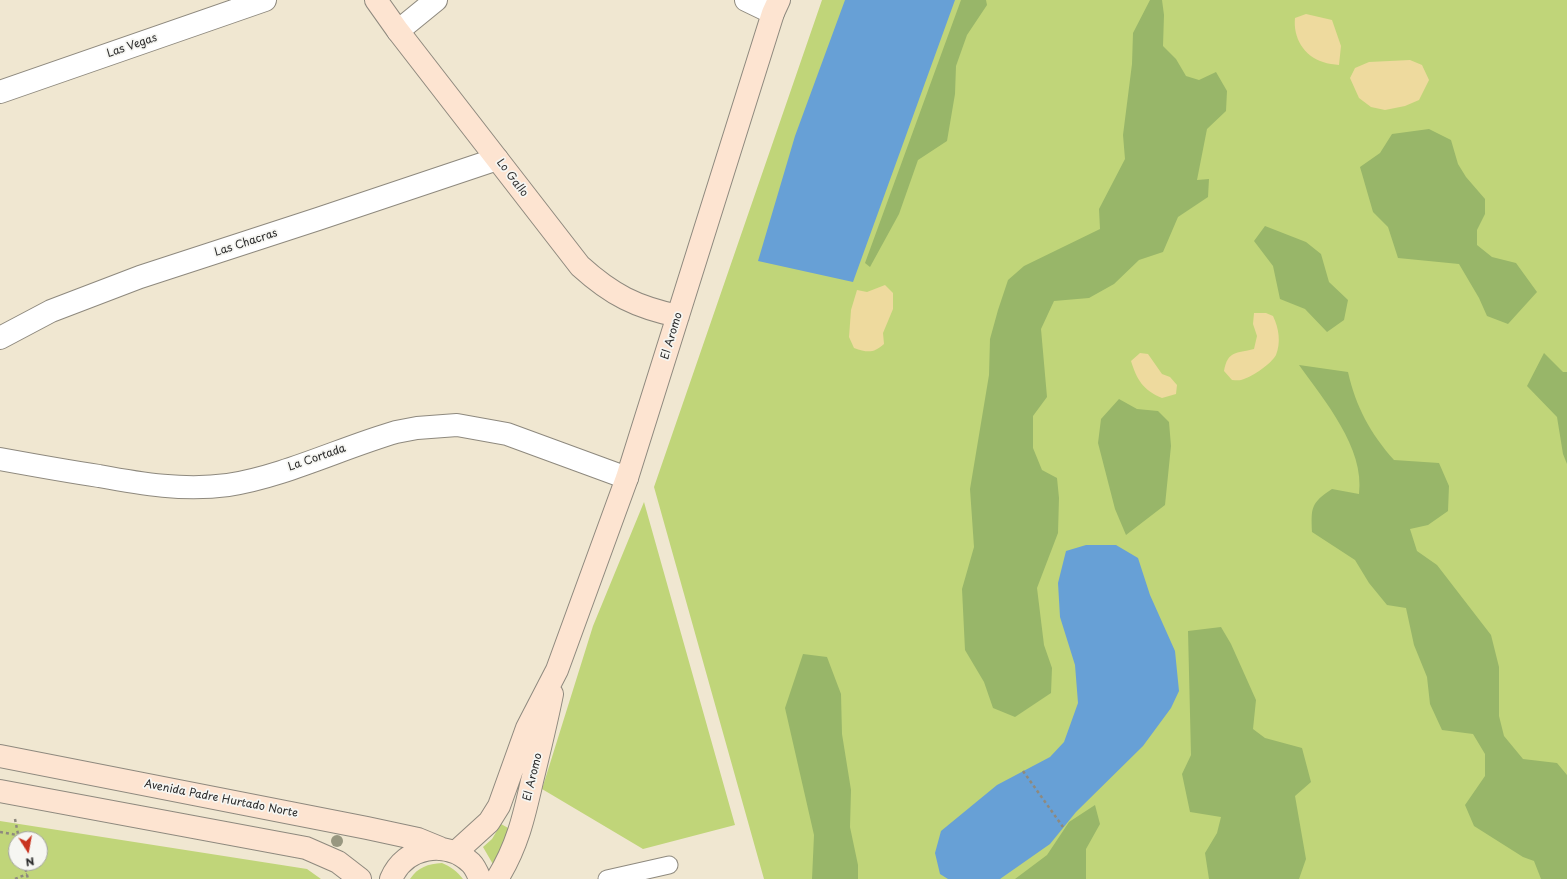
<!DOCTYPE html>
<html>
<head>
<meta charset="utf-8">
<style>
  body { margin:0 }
  #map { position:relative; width:1567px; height:879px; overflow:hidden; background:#f0e7d1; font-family:"Playpen Sans",sans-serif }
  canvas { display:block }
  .north { position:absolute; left:8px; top:831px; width:40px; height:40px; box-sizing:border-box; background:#f6f6f2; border:1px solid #a5a5a2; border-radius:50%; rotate:169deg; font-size:11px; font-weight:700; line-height:16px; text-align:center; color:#2b2b2b }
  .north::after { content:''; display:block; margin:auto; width:14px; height:18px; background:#c8321e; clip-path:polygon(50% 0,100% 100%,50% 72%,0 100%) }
</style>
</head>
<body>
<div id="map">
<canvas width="1567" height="879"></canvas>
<div class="north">N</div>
</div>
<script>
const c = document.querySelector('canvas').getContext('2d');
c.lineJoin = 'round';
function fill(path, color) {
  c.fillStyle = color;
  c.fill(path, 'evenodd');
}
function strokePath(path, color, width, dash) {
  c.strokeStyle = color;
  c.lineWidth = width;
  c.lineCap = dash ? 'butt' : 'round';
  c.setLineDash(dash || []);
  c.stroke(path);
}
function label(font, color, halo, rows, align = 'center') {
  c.font = font + ' "Playpen Sans",sans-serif';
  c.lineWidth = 3.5;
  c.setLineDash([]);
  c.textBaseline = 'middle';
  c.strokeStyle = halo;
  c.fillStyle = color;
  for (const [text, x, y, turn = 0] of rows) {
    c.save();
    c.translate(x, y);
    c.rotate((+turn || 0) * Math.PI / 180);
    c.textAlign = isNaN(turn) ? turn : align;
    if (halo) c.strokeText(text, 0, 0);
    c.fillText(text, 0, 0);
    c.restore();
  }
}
const green = new Path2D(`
  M822,0H1567V879H764L654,487Z
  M644,502L735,825L643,849L542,789L593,626Z
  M0,821L307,869L321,879H0ZM16,839H40V863H16Z
  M501,824L510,829L494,866L483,847L492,839Z
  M442,863C451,867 457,871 463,879H410C418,867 428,864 442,863Z`);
const forest = new Path2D(`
  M961,0H986L987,5L967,35L956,66L955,94L947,141L918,160L899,214L870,267L865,263Z
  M1150,0H1162L1164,15L1163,46L1176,59L1186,76L1199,80L1216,72L1227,91L1226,111L1207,129L1197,180L1209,179L1208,197L1178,217L1163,252L1139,260L1114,284L1089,298L1054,301L1041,329L1047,397L1033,416V448L1042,470L1057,478L1059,498L1058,533L1037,588L1044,645L1052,668L1051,693L1015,717L993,708L984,682L965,650L962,589L974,547L970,489L989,375L990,339L998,310L1008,280L1024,266L1100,229L1099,209L1125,159L1123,135L1132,64L1133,33Z
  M1429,129L1451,140L1458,164L1466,177L1485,199V214L1477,230V245L1492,257L1516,263L1537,292L1508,324L1487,316L1479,298L1459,264L1398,258L1388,227L1373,212L1360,167L1380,153L1392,134Z
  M1265,226L1306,242L1321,254L1329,282L1348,300L1344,320L1327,332L1305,309L1280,299L1273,266L1254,241Z
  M1544,353L1563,372H1567V464L1563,454L1557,417L1527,386Z
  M1299,365L1348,372C1356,407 1370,433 1394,460L1439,463L1449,486L1448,511L1428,525L1410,529L1417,551L1437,565L1491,635L1499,667V716L1504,736L1523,759L1557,763L1567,775V879H1541L1534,861L1523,857L1474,826L1465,805L1485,776V754L1473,734L1442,730L1430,704L1427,677L1414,645L1406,608L1387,605L1369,583L1355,560L1312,532C1311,507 1311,503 1332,489L1359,494C1365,448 1324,400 1299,365Z
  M1119,399L1137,409L1158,411L1169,422L1171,446L1165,505L1126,535L1115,509L1098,443L1101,419Z
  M1221,627L1231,644L1256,700L1253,729L1265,738L1302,748L1311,782L1295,796L1306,859L1299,879H1209L1205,853L1217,833L1221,817L1190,812L1182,774L1191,755L1188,631Z
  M803,654L827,657L841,694L842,734L851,790L850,827L858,865V879H812L814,835L785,708Z
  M1095,805L1100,824L1086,849V879H1015L1047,855L1069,822Z`);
const sand = new Path2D(`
  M1306,14L1332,20L1341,46L1339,65C1334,64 1328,64 1323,62C1304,56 1293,38 1295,18Z
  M1410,60L1422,65L1429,80L1419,100L1405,106L1385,110L1371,107L1359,98L1350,78L1355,68L1369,62Z
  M885,285L893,293V309L883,333L884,344C874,353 868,353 854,348L849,337L851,310L857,290L867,292Z
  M1254,313H1266L1273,316C1279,328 1281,343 1276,355C1271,364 1253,376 1244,379C1240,381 1236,380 1232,380L1224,371C1228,350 1236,354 1254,349L1257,336L1253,324Z
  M1140,353L1148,354L1162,374L1170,377L1177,385L1176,394L1162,398C1143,390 1137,380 1131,361Z`);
const water = new Path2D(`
  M845,0H955L853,282L758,261L795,136Z
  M1086,545H1116L1138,558L1150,595L1175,651L1179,691L1171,708L1143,746L1076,812L1050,844L1000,879H948L940,874L935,853L941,831L997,785L1050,757L1064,742L1078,703L1075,665L1060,617L1058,583L1066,551Z`);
const path = new Path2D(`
  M1023,771L1063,827
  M15,819L19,839
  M0,832L17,835
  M24,863L28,879
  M15,879L27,874`);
const lane = new Path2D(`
  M607,879L669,865`);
const street = new Path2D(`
  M746,0L773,13
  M398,31L436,0
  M0,92L265,0
  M0,338L51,311L140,277L318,219L497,159
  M0,459C33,465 66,471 99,476C142,484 184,491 228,485C285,476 341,448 396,432L417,428L457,425L507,434L627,478`);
const secondary = new Path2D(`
  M376,0L398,31L580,266C612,295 636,307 678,316
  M0,756L367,828L418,839L440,848
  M0,791L306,848L338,862L360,879
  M456,852L489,822L499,806L527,728L557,670L627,478L773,13L779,0
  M391,879C405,846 446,839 471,863C475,867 478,874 480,879
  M497,879C517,847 524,817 532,781C539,752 546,724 552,694`);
const trees = [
  [337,841]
];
const streetNames = [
  ["Las Vegas",132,46,-19],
  ["Lo Gallo",512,178,53],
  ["Las Chacras",246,243,-18],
  ["El Aromo",672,336,-73],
  ["La Cortada",317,458,-19],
  ["El Aromo",533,777,-76],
  ["Avenida Padre Hurtado Norte",221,799,11]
];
fill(green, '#c0d579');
fill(forest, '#98b669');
fill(sand, '#eeda9e');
fill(water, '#67a0d6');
strokePath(lane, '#8e897e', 19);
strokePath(street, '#8e897e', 24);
strokePath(secondary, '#8e897e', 24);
strokePath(path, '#8e897e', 2.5, [3, 3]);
strokePath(lane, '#fff', 17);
strokePath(street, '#fff', 22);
strokePath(secondary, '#fde4d1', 22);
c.fillStyle = '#989780';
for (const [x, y] of trees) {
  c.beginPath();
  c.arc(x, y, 6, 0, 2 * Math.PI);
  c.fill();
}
label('11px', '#2b2b2b', '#f6f6f2', streetNames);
</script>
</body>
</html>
